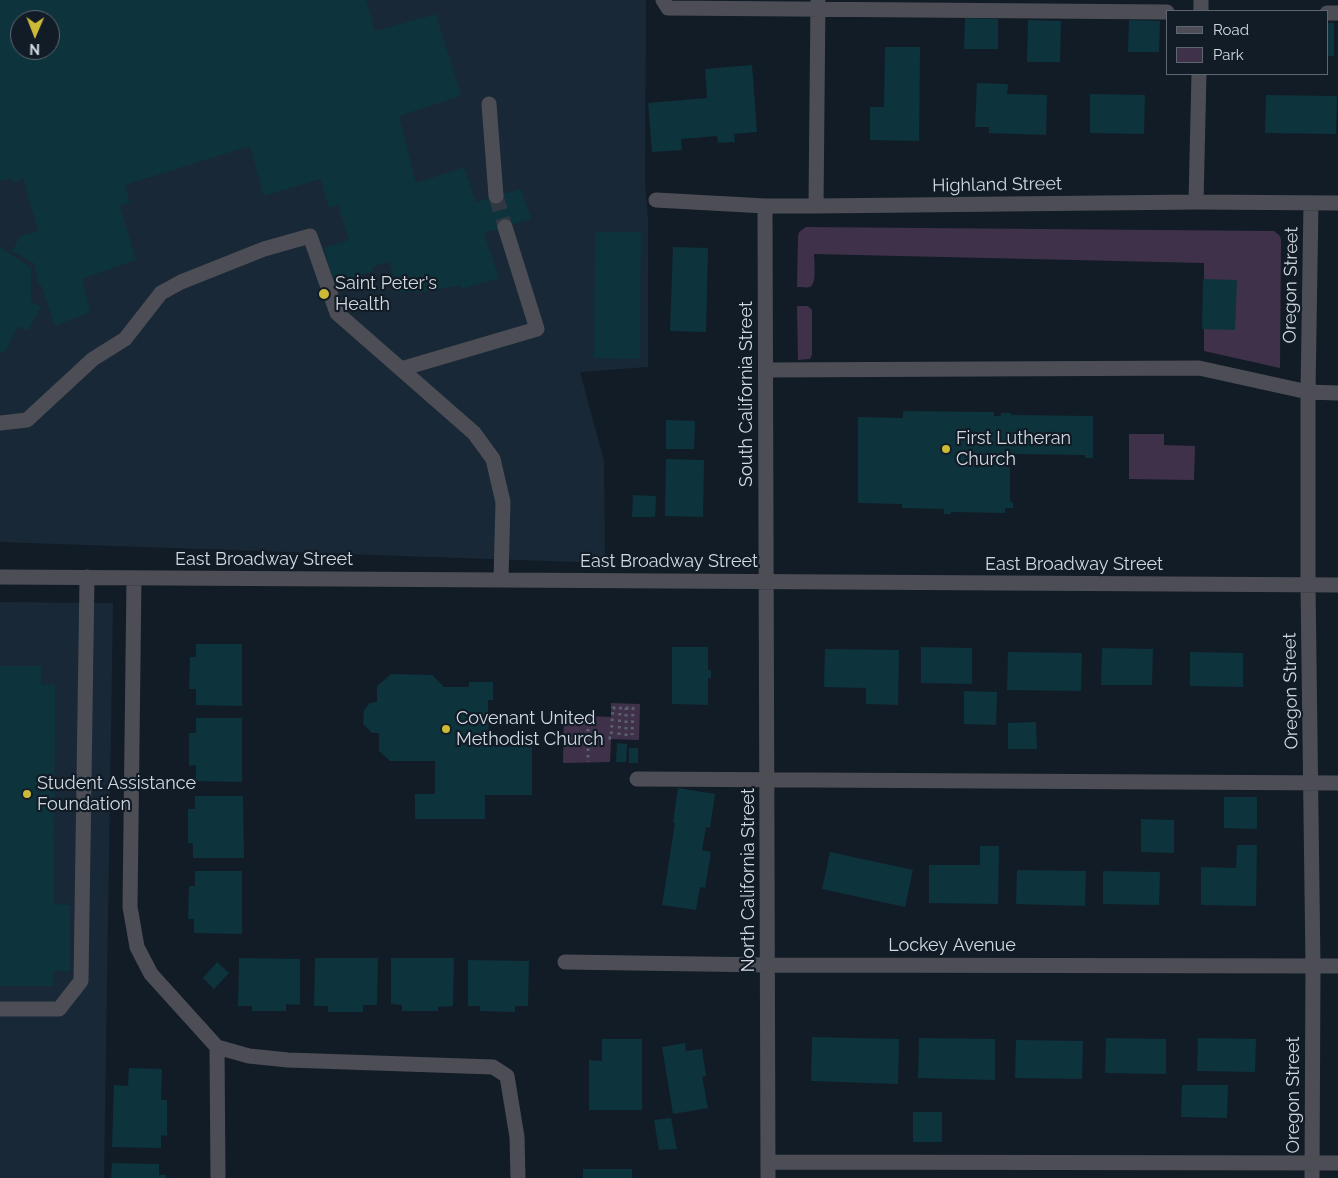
<!DOCTYPE html>
<html>
<head>
<meta charset="utf-8">
<style>
  body { margin:0 }
  #map { position:relative; width:1338px; height:1178px; overflow:hidden; background:#121c27; font-family:Raleway,sans-serif }
  canvas { display:block }
  .legend { position:absolute; left:1166px; top:10px; width:162px; height:65px; box-sizing:border-box; background:#121c27; border:1px solid #5e6771; margin:0; padding:6px 9px; list-style:none; font-size:15px; color:#d1d8e0 }
  .legend li { display:flex; align-items:center; gap:10px; height:25px }
  .legend b { width:25px; border:1px solid #5e6771 }
  .north { position:absolute; left:10px; top:10px; width:50px; height:50px; box-sizing:border-box; background:#121c27; border:1px solid #5e6771; border-radius:50%; rotate:181deg; font-size:14px; font-weight:700; line-height:20px; text-align:center; color:#d1d8e0 }
  .north::after { content:''; display:block; margin:auto; width:18px; height:22px; background:#cdb938; clip-path:polygon(50% 0,100% 100%,50% 72%,0 100%) }
</style>
</head>
<body>
<div id="map">
<canvas width="1338" height="1178"></canvas>
<ul class="legend">
<li><b style="height:6px;background:#4d4e55"></b>Road</li>
<li><b style="height:14px;background:#40314b"></b>Park</li>
</ul>
<div class="north">N</div>
</div>
<script>
const c = document.querySelector('canvas').getContext('2d');
c.lineJoin = 'round';
function fill(path, color) {
  c.fillStyle = color;
  c.fill(path, 'evenodd');
}
function strokePath(path, color, width, dash) {
  c.strokeStyle = color;
  c.lineWidth = width;
  c.lineCap = dash ? 'butt' : 'round';
  c.setLineDash(dash || []);
  c.stroke(path);
}
function label(font, color, halo, rows, align = 'center') {
  c.font = font + ' Raleway,sans-serif';
  c.lineWidth = 4.5;
  c.setLineDash([]);
  c.textBaseline = 'middle';
  c.strokeStyle = halo;
  c.fillStyle = color;
  for (const [text, x, y, turn = 0] of rows) {
    c.save();
    c.translate(x, y);
    c.rotate((+turn || 0) * Math.PI / 180);
    c.textAlign = isNaN(turn) ? turn : align;
    if (halo) c.strokeText(text, 0, 0);
    c.fillText(text, 0, 0);
    c.restore();
  }
}
const built = new Path2D(`
  M0,0H646L645,181L648,221V367L580,372L604,461L605,563L0,542ZM20,20H50V50H20Z
  M0,602L113,603L104,1178H0Z`);
const green = new Path2D(`
  M806,227L1274,231L1280,236L1281,240L1280,368L1204,351V263L814,254C814,261 817,284 810,287C807,288 800,287 797,287L798,236L799,232Z
  M797,306H808L812,310V355L810,359L798,360Z
  M1129,434H1164V445L1195,446L1194,480L1129,479Z
  M611,703L640,704L639,740L611,739L610,762L563,763L564,715L611,717Z`);
const building = new Path2D(`
  M0,0H366L375,31L436,14L461,96L399,116L416,183L464,167L476,202L521,189L531,219L484,233L499,278L462,289L461,285L423,292H394V289H397L389,262L372,267L374,271L334,283L324,248L349,240L338,205L329,208L320,179L264,196L250,146L125,185L130,203L120,206L136,260L82,279L90,312L55,326L43,289L38,282L34,263L12,251L20,236L38,231L23,178L13,184L12,178L0,181ZM20,20H50V50H20Z
  M965,18L998,19V49H964Z
  M1028,20L1061,21L1060,62H1027Z
  M1129,20L1160,21L1159,52H1128Z
  M1327,23H1334V56H1327Z
  M885,47H920L919,141L870,140V107H884Z
  M752,65L757,132L734,134L735,142L718,143L717,136L681,139L682,150L652,152L648,103L707,98L705,69Z
  M977,83L1008,84L1007,94L1047,95L1046,135L989,133V127H975Z
  M1090,94L1145,95L1144,134L1090,133Z
  M1266,95L1337,96L1336,134L1265,133Z
  M595,232H641L640,359L594,358Z
  M0,247L31,268V302L41,307L28,331L18,326L5,352L0,353Z
  M673,247L708,248L706,332L670,331Z
  M1203,279L1237,280L1235,330L1202,329Z
  M903,411L994,412V416H1001V413H1011V415L1093,416V458H1085V455L1010,454V502H1013V508H1005V513L951,512V514H944V509L902,508V504L858,503V417L903,418Z
  M666,420L695,421L694,449H666Z
  M666,459L704,460L703,517L665,516Z
  M633,495L656,496L655,517H632Z
  M196,644H242V706L196,705V689H189L190,657H196Z
  M672,647H708V670H711V678H708V705L672,704Z
  M921,647L972,648V684L921,683Z
  M1102,648L1153,649L1152,685H1101Z
  M825,649L899,650L898,705L866,704V688L824,687Z
  M1008,652L1082,653L1081,691L1007,690Z
  M1190,652L1243,653V687L1190,686Z
  M0,666H41V685L55,684L54,904L70,905V971H53V986H0Z
  M391,674L432,675L444,687H469V682H493V700H488L489,746L532,747V795H485V819H415V794H435V761H390L379,751V733H372L363,724L364,710L370,703L377,702V686Z
  M964,691L997,692L996,725L964,724Z
  M196,718H242V782L196,781V765L189,766V733H196Z
  M1036,722L1037,749H1008V723Z
  M617,743L627,744L626,762H616Z
  M629,748H638V763H629Z
  M678,788L715,794L710,828L706,827L702,850L711,852L705,888L700,887L696,910L662,905L675,823L673,822Z
  M195,796H243L244,858H193V843H188V809H195Z
  M1224,797H1257V829L1224,828Z
  M1141,819L1174,820V853L1141,852Z
  M1237,845H1257L1256,906L1201,905V867L1236,868Z
  M980,846H999L998,904L929,903V865H980Z
  M830,852L913,870L905,907L822,889Z
  M1017,870L1086,871L1085,906L1016,904Z
  M195,871H242V934L194,933V919H188L189,886H195Z
  M1103,871L1160,872L1159,905L1103,904Z
  M239,958L300,959V1005L286,1004V1011H252V1006H238Z
  M315,958H378L377,1005H363V1012H328V1006H314Z
  M391,958H454L453,1006L438,1007V1011H402V1005L391,1004Z
  M468,960L529,961L528,1006H515V1012L480,1011V1006H468Z
  M217,962L229,973L214,989L203,978Z
  M812,1037L899,1039L898,1084L811,1081Z
  M919,1038L995,1039V1080L918,1078Z
  M1106,1038L1166,1039V1074L1105,1073Z
  M1198,1038L1256,1039L1255,1072L1197,1071Z
  M602,1039H642V1110H589V1060L602,1061Z
  M1016,1040L1083,1041L1082,1079L1015,1078Z
  M685,1043L686,1051L702,1049L706,1076L702,1077L708,1108L673,1114L662,1047Z
  M129,1068L162,1069L161,1100H167V1136L161,1135V1148L112,1147L114,1085L128,1086Z
  M1182,1085H1228L1227,1118L1181,1117Z
  M913,1112H942V1142H913Z
  M671,1118L677,1149L659,1150L654,1120Z
  M112,1163L159,1164V1175H166V1178H111Z
  M583,1169H632V1178H583Z`);
const minorTunnel = new Path2D(`
  M496,196L505,227`);
const path = new Path2D(`
  M588,716V762
  M619,735L620,708
  M626,736V708
  M563,739L611,738L613,708H633L632,735`);
const minor = new Path2D(`
  M663,0L668,8L1167,12
  M1201,11V0
  M1327,13H1338
  M489,104L496,196
  M656,200L765,206H816L1196,202L1338,203
  M1196,202L1199,74
  M1311,203L1308,392V585L1313,966L1312,1178
  M765,206L768,1178
  M816,206L818,0
  M401,369L537,329L505,227
  M766,370L1199,368L1308,392L1338,393
  M0,423L27,420L93,359L125,339L161,293L181,282L264,249L310,236L337,313L474,433L493,459L503,502L501,580
  M0,577L1338,585
  M134,578L130,907L137,947L151,974L217,1047
  M637,779L1338,783
  M565,962L768,965L1338,966
  M0,1009H59L81,981L87,577
  M768,1162L1338,1163
  M218,1178L217,1047L249,1056L288,1060L493,1067L507,1076L517,1137L518,1178`);
const markers = [
  [324,294,6,"#cdb938"],
  [946,449,5,"#cdb938"],
  [446,729,5,"#cdb938"],
  [27,794,5,"#cdb938"]
];
const streetNames = [
  ["Highland Street",997,185,-1],
  ["Oregon Street",1291,285,-89],
  ["South California Street",747,394,-90],
  ["East Broadway Street",264,560],
  ["East Broadway Street",669,562],
  ["East Broadway Street",1074,565],
  ["Oregon Street",1291,691,-91],
  ["North California Street",749,880,-90],
  ["Lockey Avenue",952,946],
  ["Oregon Street",1294,1095,-90]
];
const poiNames = [
  ["Saint Peter's",335,284],
  ["Health",335,305],
  ["First Lutheran",956,439],
  ["Church",956,460],
  ["Covenant United",456,719],
  ["Methodist Church",456,740],
  ["Student Assistance",37,784],
  ["Foundation",37,805]
];
fill(built, '#182836');
fill(green, '#40314b');
fill(building, '#0d333d');
strokePath(minorTunnel, '#2f3843', 15, [15, 8]);
strokePath(path, '#59626c', 3, [2.5, 4]);
strokePath(minor, '#4d4e55', 15);
for (const [x, y, r, color] of markers) {
  const dot = new Path2D();
  dot.arc(x, y, r, 0, 2 * Math.PI);
  c.fillStyle = color;
  c.fill(dot);
  strokePath(dot, '#121c27', 2);
}
label('18px', '#d1d8e0', '#121c27', streetNames);
label('18px', '#d1d8e0', '#121c27', poiNames, 'left');
</script>
</body>
</html>
